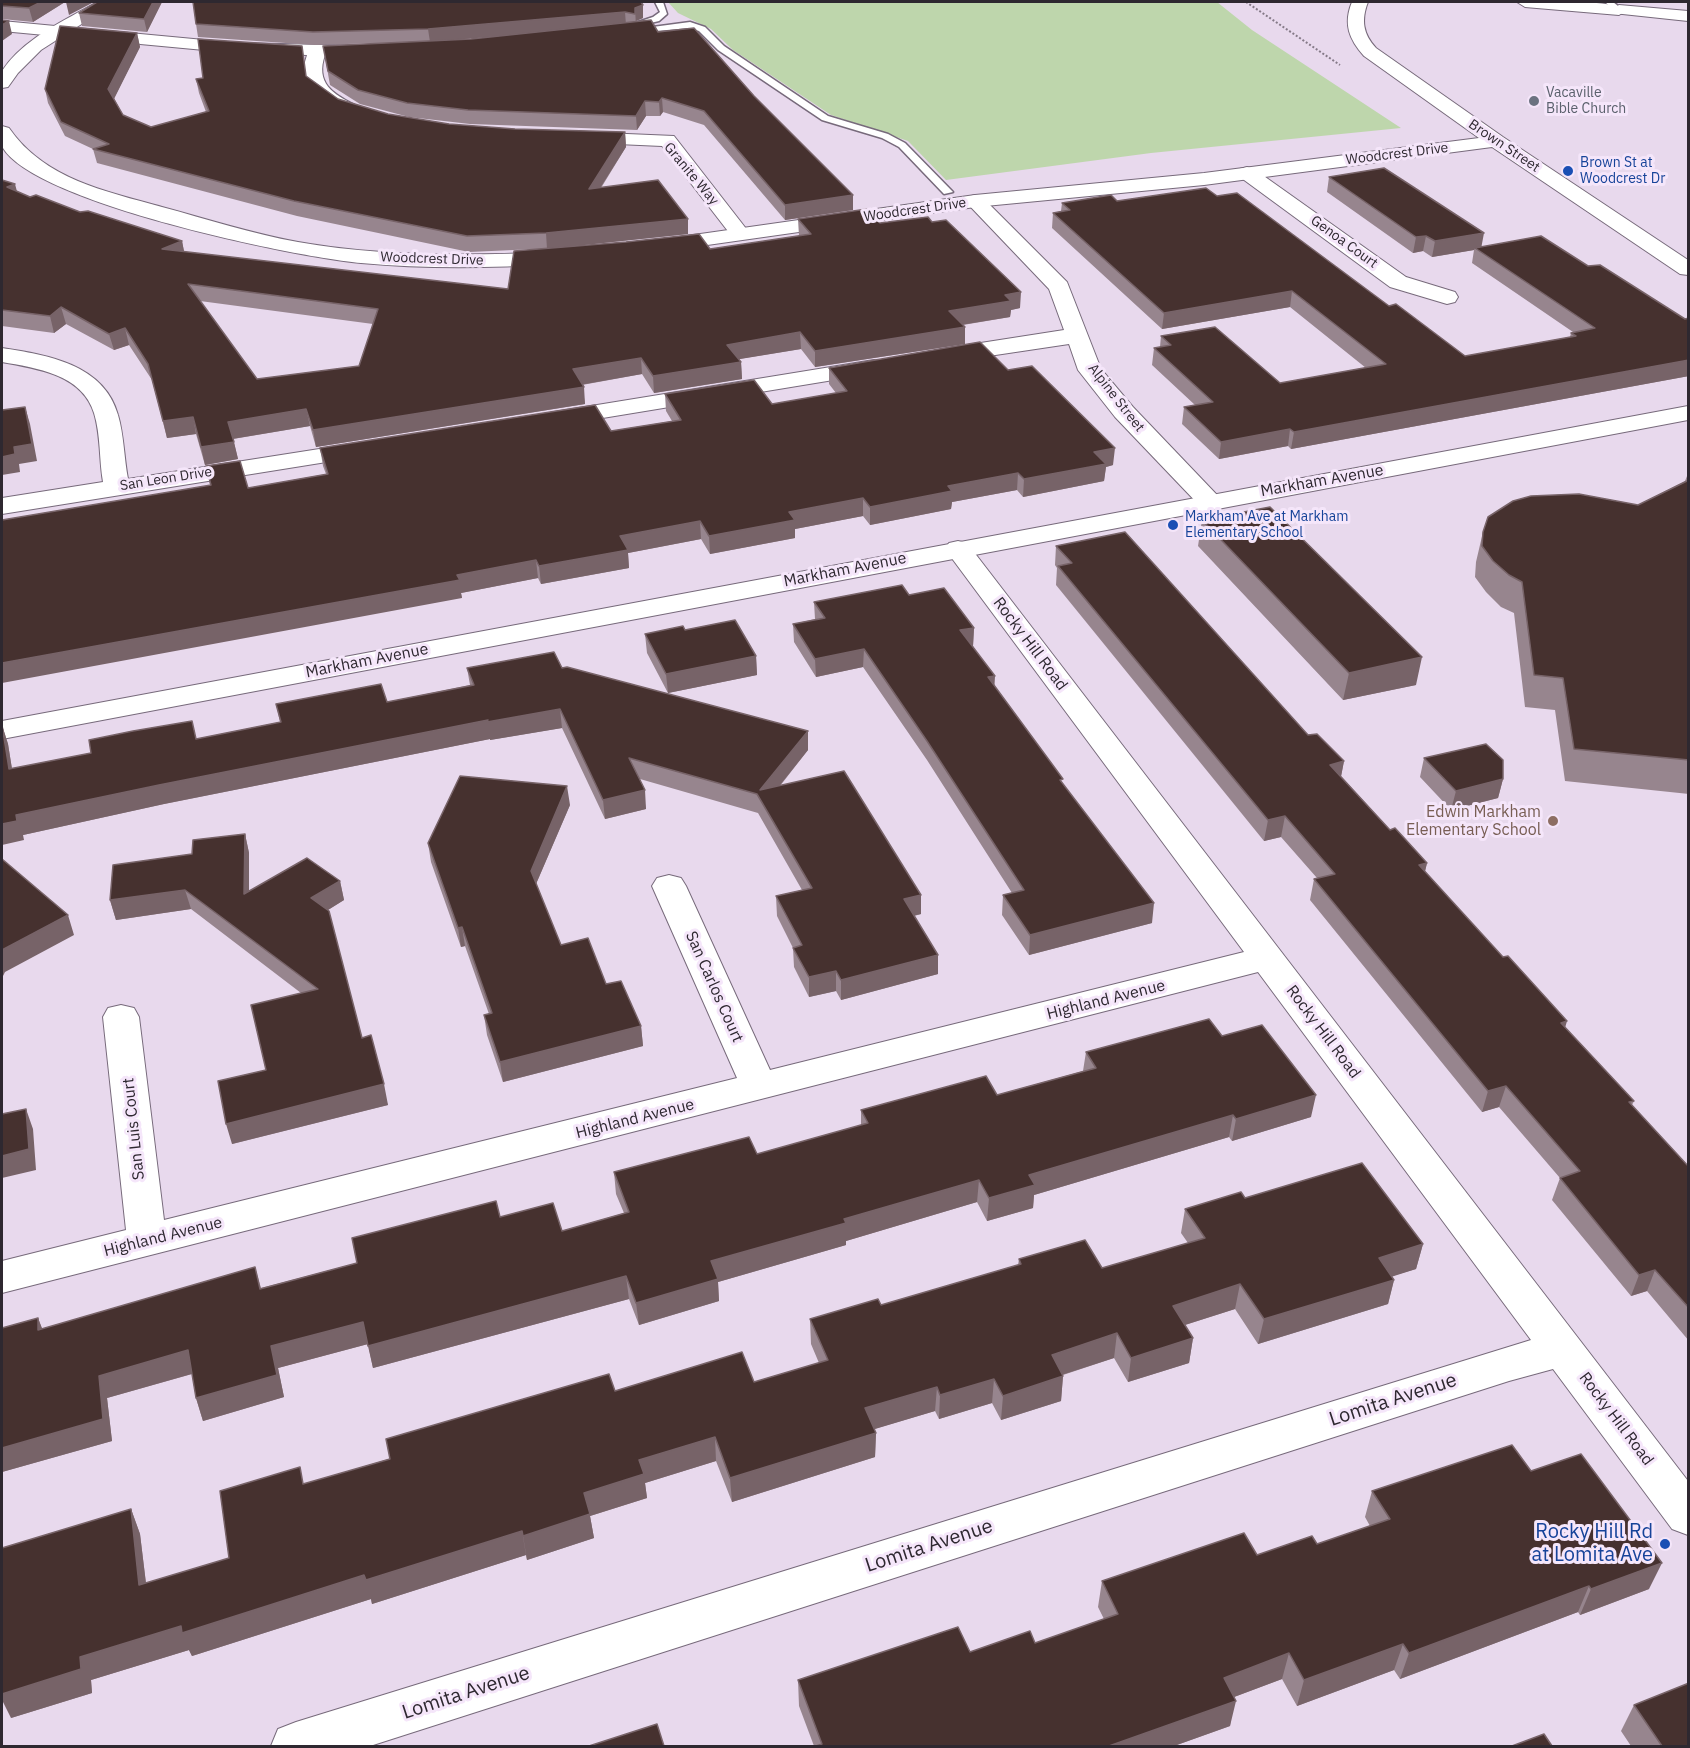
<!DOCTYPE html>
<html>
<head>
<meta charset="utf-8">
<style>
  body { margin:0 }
  #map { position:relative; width:1690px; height:1748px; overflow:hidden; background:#e8d9ed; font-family:"IBM Plex Sans",sans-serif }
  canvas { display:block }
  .frame { position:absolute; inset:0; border:3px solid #2e2830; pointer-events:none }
</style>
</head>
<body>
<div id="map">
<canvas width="1690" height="1748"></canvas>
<div class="frame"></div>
</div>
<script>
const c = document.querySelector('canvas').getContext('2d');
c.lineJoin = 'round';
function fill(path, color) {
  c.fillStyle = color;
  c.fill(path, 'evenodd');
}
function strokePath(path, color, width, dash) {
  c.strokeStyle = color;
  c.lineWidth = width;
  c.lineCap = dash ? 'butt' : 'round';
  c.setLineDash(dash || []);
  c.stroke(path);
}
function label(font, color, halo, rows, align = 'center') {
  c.font = font + ' "IBM Plex Sans",sans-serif';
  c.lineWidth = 6;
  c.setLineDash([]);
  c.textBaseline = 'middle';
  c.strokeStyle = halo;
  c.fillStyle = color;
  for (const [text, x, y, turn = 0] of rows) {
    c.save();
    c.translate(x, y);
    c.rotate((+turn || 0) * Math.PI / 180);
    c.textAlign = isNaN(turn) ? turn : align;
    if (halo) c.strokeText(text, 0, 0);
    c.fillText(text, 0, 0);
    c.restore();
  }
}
const green = new Path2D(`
  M668,2H1217L1252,30L1401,128L1151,153L946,180L908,141L831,115L733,50L711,29L678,13Z`);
const path = new Path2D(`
  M1246,2L1340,65`);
const service = new Path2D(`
  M655,2H663L667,14L659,21L638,26V22L653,17L660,12Z
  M1605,2H1613L1623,10L1616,12Z
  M690,22L705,27L724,46L828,116L888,134L905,143L953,192L944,194L899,147L882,138L822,120L718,50L699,31L689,28L634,33L630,30Z`);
const minor = new Path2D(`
  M2,21L236,43L370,46L379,51L370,56L325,55C315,83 333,94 355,105L358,109L355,113C337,118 309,96 304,78C302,70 305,62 307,55L236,53L2,31Z
  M580,132L674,136L751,235L748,239H734L662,146L573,142L571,138Z
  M1247,167L1254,169L1406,277L1455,292L1458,297L1455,302L1447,304L1390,287L1240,177L1237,173L1240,169Z
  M975,195L982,197L1067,282L1101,369L1133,407L1218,496L1222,501L1218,506L1209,509L1200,506L1115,417L1078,370L1069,344L942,363L934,361L930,356L934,351L942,349L1064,330L1049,289L965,201L968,197Z
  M2,348C47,355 104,364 118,415C124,435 124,458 128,479L364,442L373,444L376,449L373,454L364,456L2,514V498L103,482C99,460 101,435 94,413C82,374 36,368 2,362Z
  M874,360L882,362L886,367L882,372L554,426L545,424L542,419L545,414L554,412Z
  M958,541L967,543L1688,1481V1535L1672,1529L1553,1369L1509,1381L370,1746H271L278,1729L296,1722L1531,1340L1258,972L2,1293V1261L126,1230L103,1017L108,1008L121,1005L134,1008L139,1017L164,1220L737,1078L652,886L657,878L669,875L681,878L686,886L770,1070L1244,952L945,549L949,543Z`);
const tertiary = new Path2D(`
  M97,2H116L41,50L18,73L8,87L2,88V71C24,38 64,21 97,2Z
  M1352,2H1368C1361,20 1363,34 1376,48L1503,137L1688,260V275L1680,274L1492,147L1204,185L975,207L658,252L651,250L648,246L651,242L658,240L975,195L1204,173L1479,138L1364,56C1349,39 1343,24 1352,2Z
  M1517,2C1534,0 1618,0 1627,10L1619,15L1525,7Z
  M2,126L9,128C44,179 105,191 162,207C207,219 252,234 298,242C383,257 470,256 556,252L563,254L567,258L563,262L556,264C491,268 426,269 361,263C294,257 36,203 3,148C0,142 1,133 2,126Z
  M1688,406V420L2,739V721Z`);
const secondary = new Path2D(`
  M1619,5L1688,11V21L1613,13L1611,10Z`);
const wall = new Path2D(`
  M2,2H65L33,22L2,19Z
  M162,2L147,32L82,26L79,13Z
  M641,2L643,18L636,21V22L658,32L754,96L853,195V210L785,220L704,125L663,112L660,116H646L637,130L470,124L409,117L360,104L330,85L323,46L380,43L315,45L198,37L196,24ZM512,35L471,39L453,40Z
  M137,33L140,47L114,98L123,115L151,127L206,112L199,93L196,79L307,77L338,99L388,114L449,124L515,129L625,132L626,147L601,188L688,234L562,247L710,249L799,236L798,219L880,223L1020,308L1011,310L1010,317L963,325L965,327V344L815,367L801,349L739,359L741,362L742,379L654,393L642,374L582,385L585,404L316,447L310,426L233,439L238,459L205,465L196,434L167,438L152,380L129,345L114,350L66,324L54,333L2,326V180L16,191L30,197L182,241L184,252L508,289L536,249L469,252L297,216L97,163L93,149L65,136L48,103L45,89ZM200,301L373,324L359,366L257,379Z
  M1329,177L1482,246L1588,266L1685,319L1689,318V376L1291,449L1288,446L1219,459L1182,424L1184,407L1195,405L1152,365L1154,348L1160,347L1161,336L1280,383L1366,368L1290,307L1162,329L1052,228L1053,213L1061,211L1062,203L1217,196L1389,306L1465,356L1570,337L1571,333L1573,332L1472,263L1474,250L1432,257L1423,251L1413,253L1327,192Z
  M829,368L1008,370L1113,465L1106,467L1104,481L1023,497L1017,490L952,502L951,509L870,525L863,516L795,529V538L710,554L701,539L628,553L629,568L541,584L538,578L461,593L462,598L210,485L206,466L248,488L326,474L323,466L320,448L611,431L672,421L666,411L665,394L772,404L836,393L829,384Z
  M1689,471V794L1565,781L1555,710L1525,707L1514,613L1501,607L1486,592L1475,577L1476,562L1483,532L1638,505L1685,481Z
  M1202,520L1416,685L1343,700L1198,546Z
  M1056,546L1344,761L1341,776L1390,830L1427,863L1425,871L1565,1027L1634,1101L1632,1105L1689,1167V1341L1647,1291L1631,1296L1552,1200L1560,1178L1499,1107L1482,1112L1310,900L1314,879L1317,878L1281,837L1264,841L1056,585L1057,568L1055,565Z
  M909,595L974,628L973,646L994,686L1063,784L1152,923L1029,955L1002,915L1003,895L1012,893L927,760L863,667L816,677L794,642L793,624L815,619L814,602Z
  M685,630L756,656L757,675L668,693L647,653L645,634Z
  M467,668H562L808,750L780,786L921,895V914L914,916L938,974L841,1000L836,991L809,997L794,967L793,948L777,916L776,896L802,890L758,813L640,779L646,809L605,819L562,728L490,740V739L164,804L23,835L24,840L2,725L8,744L12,769L197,739L280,722L276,704L387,702L470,685Z
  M1424,758L1503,779L1498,798L1451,810L1420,777Z
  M570,805L536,884L561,945L606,984L641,1026L643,1046L503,1082L487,1035L484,1015L489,1014L465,946L461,947L431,862L428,843Z
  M245,834L249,853V891L340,881L344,900L328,910L362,1038L388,1105L232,1144L301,993L191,909L116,920L110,900L192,854Z
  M1222,1036L1311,1117L1232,1141L1229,1137L1034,1195L1033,1208L987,1221L977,1202L846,1241V1245L718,1282L719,1301L639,1325L629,1299L373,1368L368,1344L278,1368L284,1397L203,1421L196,1398L192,1374L107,1398L112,1441L2,1472V1328L38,1318L42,1329L255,1267L261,1288L357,1263L500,1217L562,1231L624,1213L616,1194L614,1172L757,1154L861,1125V1110L997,1095L1083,1071L1086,1052Z
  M1245,1198L1423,1244L1416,1269L1392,1276L1394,1280L1388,1304L1258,1344L1235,1309L1185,1325L1193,1338L1189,1363L1128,1382L1114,1358L1063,1375V1376L1061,1401L1001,1420L992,1403L939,1419L935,1411L874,1429L876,1433L875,1457L732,1502L716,1461L645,1483L647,1498L590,1516L594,1538L527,1560L526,1555L372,1604L371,1599L192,1656L189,1650L91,1680L92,1693L11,1718L131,1509L140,1534L146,1583L229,1558L305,1484L615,1391L754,1382L819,1363L811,1344L810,1319L881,1305L1018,1265L1019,1259L1102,1268L1188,1243L1181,1233L1185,1209Z
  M1531,1471L1649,1589L1580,1615L1578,1612L1400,1679L1394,1670L1297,1706L1282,1679L1234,1697L1230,1726L1174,1746H814L799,1706L798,1680L970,1652L1035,1643L1104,1619L1098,1607L1102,1581L1317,1544L1370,1526L1365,1517L1372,1491Z
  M1634,1705L1689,1746H1631L1621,1731Z`);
const shadedWall = new Path2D(`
  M41,2H65L33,22L29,8Z
  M66,2H94L69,15Z
  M153,2H162L147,32L144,19Z
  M643,5V18L636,21V26L635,8Z
  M625,12L626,25L430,42L428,29Z
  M9,21L12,34L2,41V25Z
  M137,33L140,47L112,103L108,89Z
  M662,98L663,112L660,116L659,102Z
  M645,101L646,116L637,130L636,116Z
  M625,132L626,147L590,204L589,189Z
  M15,184L19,199L7,187Z
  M853,195V210L785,220V205Z
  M688,219V234L547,249L546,233Z
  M1484,233L1481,249L1475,248L1474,250L1432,257L1435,241Z
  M1426,236L1423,251L1413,253L1416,237Z
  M182,241L185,256L162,249Z
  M1292,291L1290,307L1162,329L1164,313Z
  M1021,292L1020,308L1011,310L1010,317L948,327L949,311L1005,295Z
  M61,307L66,324L54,333L50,316Z
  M965,327V344L815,367V351Z
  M125,328L129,345L114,350L109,334Z
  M800,332L801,349L728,361L727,345Z
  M641,358L642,374L574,386L573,369Z
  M1689,360V376L1291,449L1294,432Z
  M741,362L742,379L654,393L653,376Z
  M584,387L585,404L316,447L313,430Z
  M25,407L30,424L37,461L19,464L20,472L2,475V457L14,447Z
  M306,409L310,426L232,439L228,422Z
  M193,417L196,434L167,438L163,421Z
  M1290,429L1288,446L1219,459L1221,442Z
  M234,442L238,459L205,465L201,447Z
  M1115,448L1113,465L1106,467L1104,481L1023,497L1024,479L1094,452Z
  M1018,473L1017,490L952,502L951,509L870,525V507L948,486Z
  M863,498V516L795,529V538L710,554L709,536L789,512Z
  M700,521L701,539L628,553L629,568L541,584L539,566L620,536Z
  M536,560L538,578L461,593L462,598L2,683V663Z
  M974,628L973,646L960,630Z
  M864,649L863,667L816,677L815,659Z
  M756,656L757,675L668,693L666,674Z
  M1422,657L1416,685L1343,700L1349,673Z
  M995,676L994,694L988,677Z
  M560,709L562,728L490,740V739L164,804L23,835L24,840L2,845V824L16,815L159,785L488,720Z
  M2,725L8,744L15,788L9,769Z
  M808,731V750L764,805L760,790Z
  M1344,761L1340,782L1330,765Z
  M1503,779L1498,798L1451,810L1456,791Z
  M567,786L570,805L533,891L531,871Z
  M645,790L646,809L605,819L603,800Z
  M1285,816L1281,837L1264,841L1268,820Z
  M245,834L249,853V913L244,894Z
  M1427,863L1422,884L1419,865Z
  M340,881L344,900L315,918L311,898Z
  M185,890L191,909L116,920L110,900Z
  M921,895V914L903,918L904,899Z
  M1154,903L1152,923L1029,955L1030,935Z
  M68,915L74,935L5,972L2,978V950Z
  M462,927L465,946L461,947L458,928Z
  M938,955V974L841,1000V980Z
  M836,971V991L809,997V977Z
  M1567,1021L1561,1042V1023Z
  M641,1026L643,1046L503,1082L500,1062Z
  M384,1084L388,1105L232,1144L226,1124Z
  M1506,1086L1499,1107L1482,1112L1488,1091Z
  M1316,1095L1311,1117L1232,1141L1236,1119Z
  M26,1109L33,1129L36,1170L2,1178V1156Z
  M1233,1115L1229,1137L1034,1195L1033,1208L987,1221L989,1198L1029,1175Z
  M979,1180L977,1202L846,1241V1245L718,1282L719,1301L639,1325L636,1303L711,1261L844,1219Z
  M1423,1244L1416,1269L1372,1283L1379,1258Z
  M1655,1270L1647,1291L1631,1296L1639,1275Z
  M626,1276L629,1299L373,1368L368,1346Z
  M1394,1280L1388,1304L1258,1344L1264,1319Z
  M1240,1284L1235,1309L1169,1330L1173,1306Z
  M38,1318L47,1341L38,1330Z
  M363,1322L368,1344L278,1368L284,1397L203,1421L196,1398L271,1346Z
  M1117,1333L1114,1358L1049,1379L1052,1355Z
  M1193,1338L1189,1363L1128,1382L1131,1358Z
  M188,1350L195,1373L107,1398L112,1441L2,1472V1448L99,1376Z
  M1063,1376L1061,1401L1001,1420L1003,1396Z
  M994,1379L992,1403L939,1419L940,1395Z
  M937,1387L935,1411L865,1432V1408Z
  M876,1433L875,1457L732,1502L730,1478Z
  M715,1437L716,1461L645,1483L647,1498L590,1516L594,1538L527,1560L523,1536L584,1493L639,1460Z
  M131,1509L140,1534L149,1609L139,1585Z
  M522,1531L526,1555L372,1604L371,1599L192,1656L189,1650L91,1680L92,1693L11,1718L2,1700V1680L181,1626Z
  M1662,1563L1649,1589L1580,1615L1591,1589Z
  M1589,1586L1578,1612L1400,1679L1409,1653Z
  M1403,1644L1394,1670L1297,1706L1304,1680Z
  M1289,1653L1282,1679L1218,1703L1224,1678Z
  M1236,1701L1230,1726L1174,1746H1109Z`);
const building = new Path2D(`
  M2,2H41L29,8L2,6Z
  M97,2H153L144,19L79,13Z
  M193,2H641L643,5L635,8V14L625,12L428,29L313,32L196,24Z
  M2,20L9,21L2,25Z
  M651,20L658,32L694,28L754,96L853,195L785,205L704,111L662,98L659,102L645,101L636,116L468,110L407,103L358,90L328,71L323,46L471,39Z
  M60,26L137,33L108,89L123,115L151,127L209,111L196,79L203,78L198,39L302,46L306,76L338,99L388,114L449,124L515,129L625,132L589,189L658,180L688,219L546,233L467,236L294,201L93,149L109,144L61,122L45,89Z
  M1384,168L1484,233L1435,241L1426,236L1416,237L1329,177Z
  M2,180L15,184L7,187L30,197L36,195L80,212L88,211L182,241L162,249L508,289L514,251L626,242L699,234L710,249L811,234L798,219L867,209L880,223L928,217L932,222L946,220L1021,292L1005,295L1011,301L949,311L965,327L815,351L800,332L727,345L741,362L653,376L641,358L573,369L584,387L313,430L306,409L228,422L234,442L201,447L193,417L163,421L148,364L125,328L109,334L61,307L50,316L2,310ZM188,284L378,309L359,366L257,379Z
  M1206,188L1217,196L1237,193L1389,306L1396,304L1465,356L1576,336L1571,333L1595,328L1475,248L1541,236L1588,266L1600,265L1685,319L1689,318V360L1294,432L1290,429L1221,442L1184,407L1213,402L1154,348L1171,345L1161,336L1215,327L1280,383L1386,364L1292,291L1164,313L1053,213L1070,210L1062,203L1111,195L1117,201Z
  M980,342L1008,370L1032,366L1115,448L1094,452L1106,464L1024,479L1018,473L948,486L952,491L870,507L863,498L789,512L795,520L709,536L700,521L620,536L628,550L539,566L536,560L457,575L460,580L2,663V520L211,485L206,466L240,461L248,488L328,474L320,448L595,405L611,431L681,420L665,394L754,380L772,404L847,391L829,368Z
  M25,407L32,444L14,447L15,454L2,457V410Z
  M1689,480V760L1574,749L1563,678L1534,675L1522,582L1509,575L1493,561L1482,546L1483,532L1488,517L1513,501L1531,496L1579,494L1638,505Z
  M1270,507L1422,657L1349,673L1202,520Z
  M1125,532L1308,735L1317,734L1344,761L1330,765L1390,830L1395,828L1427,863L1419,865L1503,957L1508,956L1567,1021L1561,1023L1634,1101L1629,1102L1689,1167V1308L1655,1270L1639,1275L1560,1178L1580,1171L1506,1086L1488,1091L1314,879L1335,874L1285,816L1268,820L1058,566L1072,563L1056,546Z
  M902,585L909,595L944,588L974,628L960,630L995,676L988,677L1063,779L1060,780L1154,903L1030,935L1003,895L1024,890L927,741L864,649L815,659L793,624L825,618L814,602Z
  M735,620L756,656L666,674L645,634L683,626L685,630Z
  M554,652L562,668L567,667L808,731L760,790L844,771L921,895L904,899L938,955L841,980L836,971L809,977L793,948L802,945L776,896L812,888L757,794L629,758L645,790L603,800L560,709L487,722L488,720L159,785L16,815L17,821L2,824V725L9,769L91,753L89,740L133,731L192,721L196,739L281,722L276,704L381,684L387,702L474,685L467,668Z
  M1486,744L1503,760V779L1456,791L1424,758Z
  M460,776L567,786L531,871L561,945L588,938L606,984L621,981L641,1026L500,1062L484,1015L492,1013L462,927L458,928L428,843Z
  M245,834L244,894L307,858L340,881L311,898L329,911L362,1038L371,1035L384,1084L226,1124L218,1081L266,1070L251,1005L318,989L185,890L110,900L113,865L192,854L193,840Z
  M2,859L68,915L2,950Z
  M1209,1019L1222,1036L1262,1025L1316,1095L1236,1119L1233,1115L1029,1175L1035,1185L989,1198L979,1180L844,1219L846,1223L711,1261L718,1279L636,1303L626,1276L368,1346L363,1322L271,1346L277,1375L196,1398L188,1350L99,1376L103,1419L2,1448V1328L38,1318V1330L255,1267L260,1289L357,1263L352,1238L496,1201L500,1217L553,1203L562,1231L629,1212L614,1172L749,1137L757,1154L868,1123L861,1110L986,1076L997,1095L1096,1068L1086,1052Z
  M26,1109L29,1149L2,1156V1114Z
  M1362,1163L1423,1244L1379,1258L1394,1280L1264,1319L1240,1284L1173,1306L1193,1338L1131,1358L1117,1333L1052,1355L1063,1376L1003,1396L994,1379L940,1395L937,1387L865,1408L876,1433L730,1478L715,1437L639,1460L644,1474L584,1493L590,1514L523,1536L522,1531L366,1580L364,1575L182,1633L181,1626L80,1657L81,1669L2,1694V1548L131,1509L139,1585L229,1558L220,1491L300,1467L303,1484L390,1459L386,1439L609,1374L615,1391L742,1352L754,1382L828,1360L810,1319L878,1299L881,1305L1021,1264L1019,1259L1085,1240L1102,1268L1205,1238L1185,1209L1241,1192L1245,1198Z
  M1512,1445L1531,1471L1581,1454L1662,1563L1591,1589L1589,1586L1409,1653L1403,1644L1304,1680L1289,1653L1224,1678L1236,1701L1109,1746H816L822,1744L798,1680L958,1627L970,1652L1030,1631L1035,1643L1118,1614L1102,1581L1244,1533L1257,1555L1312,1536L1317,1544L1390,1519L1372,1491Z
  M1689,1683V1746H1662L1634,1705Z
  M657,1724L664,1746H589Z
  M1544,1734L1552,1746H1512Z`);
const markers = [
  [1534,101,6,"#6b7280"],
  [1568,171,6,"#1a4fb4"],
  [1173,525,6,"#1a4fb4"],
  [1553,821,6,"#8d6e63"],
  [1665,1544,6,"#1a4fb4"]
];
const farWorshipnames = [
  ["Vacaville",1546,93],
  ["Bible Church",1546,109]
];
const farStreetnames = [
  ["Brown Street",1504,146,34],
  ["Woodcrest Drive",1397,154,-7],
  ["Granite Way",691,174,50],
  ["Woodcrest Drive",915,210,-8],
  ["Genoa Court",1344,242,36],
  ["Woodcrest Drive",432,259,2],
  ["Alpine Street",1116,398,52],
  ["San Leon Drive",166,479,-9]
];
const farTransitnames = [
  ["Brown St at",1580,163],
  ["Woodcrest Dr",1580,179],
  ["Markham Ave at Markham",1185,517],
  ["Elementary School",1185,533]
];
const streetNames = [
  ["Markham Avenue",1322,481,-10],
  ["Markham Avenue",845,570,-11],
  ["Rocky Hill Road",1030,644,53],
  ["Markham Avenue",367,661,-11],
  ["San Carlos Court",714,987,66],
  ["Highland Avenue",1106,1000,-14],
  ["Rocky Hill Road",1323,1032,53],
  ["Highland Avenue",635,1119,-14],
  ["San Luis Court",134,1129,-96],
  ["Highland Avenue",163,1237,-14],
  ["Rocky Hill Road",1616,1419,53]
];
const educationNames = [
  ["Edwin Markham",1541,812],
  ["Elementary School",1541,830]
];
const nearStreetnames = [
  ["Lomita Avenue",1393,1400,-18],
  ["Lomita Avenue",929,1546,-18],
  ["Lomita Avenue",466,1693,-18]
];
const nearTransitnames = [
  ["Rocky Hill Rd",1653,1532],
  ["at Lomita Ave",1653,1555]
];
fill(green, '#bed6ac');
strokePath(service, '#776a7b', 3);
strokePath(minor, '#776a7b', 2);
strokePath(tertiary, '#776a7b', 2);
strokePath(secondary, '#776a7b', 2);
strokePath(path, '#857a88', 2, [2, 2]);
fill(service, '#fff');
fill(minor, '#fff');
fill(tertiary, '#fff');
fill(secondary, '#fff');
fill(wall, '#97858e');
fill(shadedWall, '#776368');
fill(building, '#46312f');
strokePath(building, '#776368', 1.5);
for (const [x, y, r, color] of markers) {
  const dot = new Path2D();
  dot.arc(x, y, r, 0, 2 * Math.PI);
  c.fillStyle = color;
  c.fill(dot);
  strokePath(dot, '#f5e6fa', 2);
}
label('14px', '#5b616d', '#f5e6fa', farWorshipnames, 'left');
label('14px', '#2e2830', '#f5e6fa', farStreetnames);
label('14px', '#164399', '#f5e6fa', farTransitnames, 'left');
label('16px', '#2e2830', '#f5e6fa', streetNames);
label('16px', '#785e54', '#f5e6fa', educationNames, 'right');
label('20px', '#2e2830', '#f5e6fa', nearStreetnames);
label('20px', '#164399', '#f5e6fa', nearTransitnames, 'right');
</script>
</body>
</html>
